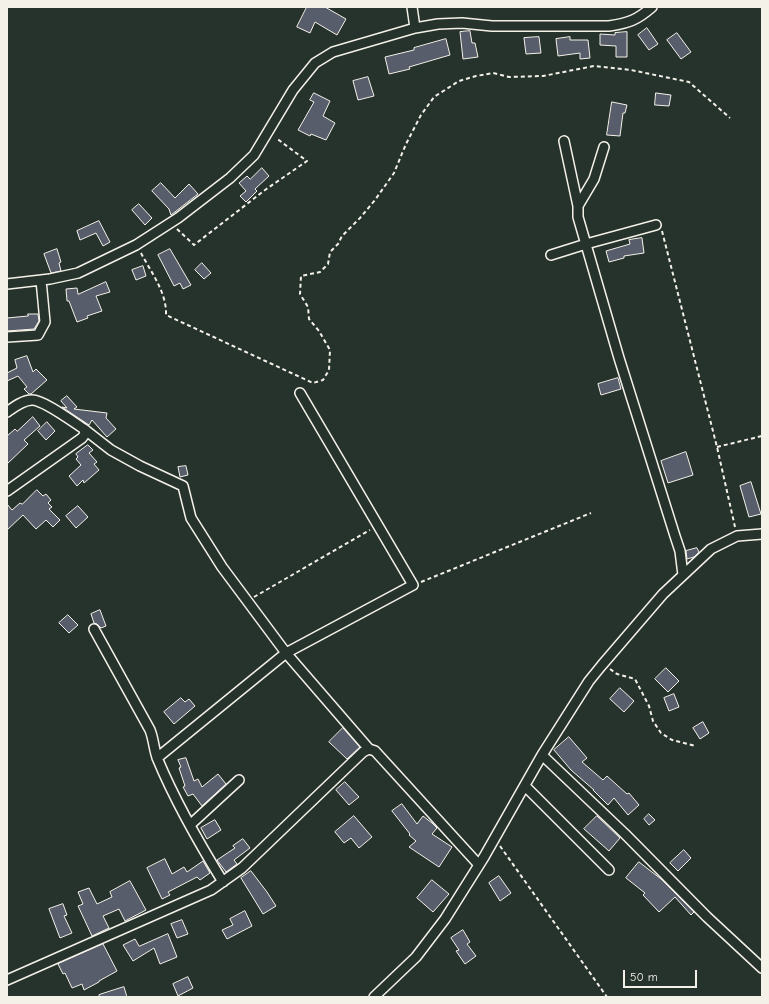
<!DOCTYPE html>
<html>
<head>
<meta charset="utf-8">
<style>
  body { margin:0 }
  #map { position:relative; width:769px; height:1004px; overflow:hidden; background:#26332d; font-family:"Comic Neue",sans-serif }
  canvas { display:block }
  .frame { position:absolute; inset:0; border:8px solid #f4f1e8; pointer-events:none }
  .scale { position:absolute; left:623px; top:970px; width:74px; height:18px; box-sizing:border-box; border:2px solid #f4f1e8; border-top:0; padding-left:5px; font-size:12px; line-height:14px; white-space:nowrap; color:#f4f1e8; -webkit-text-stroke:3px #26332d; paint-order:stroke }
</style>
</head>
<body>
<div id="map">
<canvas width="769" height="1004"></canvas>
<div class="frame"></div>
<div class="scale">50 m</div>
</div>
<script>
const c = document.querySelector('canvas').getContext('2d');
c.lineJoin = 'round';
function fill(path, color) {
  c.fillStyle = color;
  c.fill(path, 'evenodd');
}
function strokePath(path, color, width, dash) {
  c.strokeStyle = color;
  c.lineWidth = width;
  c.lineCap = dash ? 'butt' : 'round';
  c.setLineDash(dash || []);
  c.stroke(path);
}
const building = new Path2D(`
  M307,7H325L346,19L337,35L315,22L310,33L297,27Z
  M647,28L658,44L649,50L638,35Z
  M470,31L472,43H475L478,57L463,59L460,32Z
  M627,32V57H616V46L600,45V34L615,35V33Z
  M677,33L691,52L681,59L667,40Z
  M539,37L541,53L526,54L524,38Z
  M570,37V40H588L590,58L580,59V53L558,56L556,39Z
  M446,39L450,55L409,67L410,69L389,74L385,57L414,50V48Z
  M368,77L374,96L358,100L353,81Z
  M314,93L330,101L323,116L335,123L326,140L311,134L310,136L298,130L314,102L310,100Z
  M656,93L671,95L669,106L655,105Z
  M612,102L627,105L625,113H623L620,136L607,135Z
  M262,168L269,176L255,189L257,191L246,202L240,196L246,191L239,183L247,176L250,179Z
  M161,183L175,198L189,184L198,194L171,215L169,209L152,191Z
  M139,204L152,218L145,225L132,210Z
  M99,221L110,242L103,246L96,233L80,240L77,231Z
  M642,238L644,253L624,256V258L609,262L606,251L630,244L629,240Z
  M57,249L61,262L59,263L61,271L51,273L44,254Z
  M170,249L191,285L183,289L180,283L174,286L158,255Z
  M202,263L211,273L204,279L195,270Z
  M143,266L146,276L136,280L132,270Z
  M106,282L110,292L96,296L102,311L87,316L88,318L77,322L69,301H67L66,289L77,288L78,294Z
  M28,314H38L39,321L34,329L7,331V318L28,316Z
  M27,356L33,372L36,369L47,380L31,394H29L24,389L27,387L18,376L7,381V373L17,368L15,360Z
  M618,378L621,389L601,395L598,384Z
  M67,396L77,407L74,409L107,413L106,418L116,429L107,437L92,420L89,425L62,407L67,408L61,401Z
  M33,417L40,426L24,440L28,444L7,464V436L15,429L17,431Z
  M47,422L55,431L46,440L38,431Z
  M88,445L93,450L89,453L97,462L94,464L99,470L84,483L83,480L77,486L69,476L81,465L76,459L78,457L76,454Z
  M686,452L693,475L668,483L661,461Z
  M186,466L188,475L180,477L178,467Z
  M751,482L761,514L749,517L740,486Z
  M37,490L43,496L46,494L51,500L48,503L52,507L49,509L60,520L53,527L46,520L36,529L23,515L7,530V504L12,510L20,503L22,504Z
  M78,506L88,517L76,528L66,516Z
  M697,548L699,552L694,557L687,559L686,551Z
  M100,610L106,626L101,628L97,624L94,623L91,614Z
  M68,615L78,625L69,633L59,623Z
  M666,668L679,681L668,692L655,679Z
  M620,688L634,701L624,712L610,699Z
  M674,694L679,707L669,711L664,698Z
  M181,698L185,702L189,699L195,706L174,724L164,712Z
  M703,722L709,733L700,739L693,728Z
  M343,728L360,747L347,759L329,742Z
  M569,737L587,758L582,762L603,780L607,776L627,794L629,793L639,805L628,815L614,798L608,805L593,790H594L571,770L554,750Z
  M186,758L194,781L198,779L202,787L218,774L226,784L202,806L193,794L188,796L183,787L185,786L179,768L181,767L178,760Z
  M345,782L359,797L349,805L336,790Z
  M402,804L417,824L423,816L432,823L437,828L432,834L452,847L439,867L409,847L416,841L409,835L410,834L392,811Z
  M649,814L655,820L649,825L644,819Z
  M354,816L372,837L359,848L351,838L344,843L335,832Z
  M597,816L620,838L609,851L584,829Z
  M215,820L221,830L207,839L201,828Z
  M243,839L250,848L234,860L237,864L226,872L217,860L235,848L233,846Z
  M684,850L691,858L678,871L670,863Z
  M165,859L172,874L184,867L187,872L203,861L210,873L200,880L197,877L168,892L170,895L162,899L147,868Z
  M639,862L661,879L694,912L691,915L675,897L659,912L643,895L645,893L626,878Z
  M251,871L267,892L276,906L263,914L241,878Z
  M499,876L511,893L500,901L489,883Z
  M432,880L449,894L433,912L417,898Z
  M130,881L146,910L125,921L119,909L103,916L109,928L92,936L78,906L83,904L78,892L89,888L97,904L112,897L110,892Z
  M63,904L67,915L64,916L72,933L60,938L49,909Z
  M245,911L252,926L227,939L222,930L233,925L230,919Z
  M182,920L188,934L177,938L171,924Z
  M463,930L470,942L467,944L476,956L465,964L456,951L459,950L451,938Z
  M168,934L177,957L160,964L154,948L133,961L123,945L135,939L139,946Z
  M103,944L117,971L99,981V982L84,990L82,984L72,988L65,973L63,974L58,964Z
  M188,977L193,988L178,996L173,984Z
  M124,987L127,997H99V995Z`);
const path = new Path2D(`
  M177,229L194,245L265,190L307,161L276,138
  M662,231L717,447L735,527
  M141,253C151,272 167,293 166,315L313,383L323,380L329,370L330,350L319,331L309,319L308,307L300,294L301,276L320,272L328,264L330,252L338,244L342,236L360,218L375,200L394,173L406,144L421,115L434,97L459,81L476,76L493,73L509,77L543,76L594,66L631,70L689,82L730,118
  M717,447L762,436
  M421,582L591,513
  M254,597L370,530
  M610,669L617,674L635,679L649,706L653,721L661,733L672,740L696,746
  M500,846L607,997`);
const minor = new Path2D(`
  M412,7L415,28
  M564,141L578,206
  M604,147L594,179L578,206V217L619,358L675,536L680,551L683,575
  M551,255L586,244L656,225
  M7,284L50,279L78,273L136,245L178,218L230,178L254,155L293,90L315,63L333,52L415,28L438,24L462,23L492,26H609C629,23 637,20 652,7
  M7,337L38,335L45,322L41,280
  M300,393L413,585L286,653L369,749L375,751L479,865
  M7,412C14,407 23,400 32,400C44,400 73,422 84,429L85,434L82,438L7,491
  M84,429L111,450L140,466L183,486L191,518L222,567L286,653L157,758
  M94,629L150,730C154,740 154,751 158,760C176,803 199,843 223,882
  M542,755L625,834L707,917L762,968
  M525,786L609,870
  M190,825L239,780
  M7,980L211,890L242,868L363,752L369,749
  M374,997L416,957L445,919L484,857L542,755L589,681L602,665L663,594L711,549L737,536L762,534`);
fill(building, '#585d6b');
strokePath(building, '#f4f1e8', 1);
strokePath(minor, '#f4f1e8', 12);
strokePath(path, '#f4f1e8', 2, [4, 3]);
strokePath(minor, '#26332d', 9);
</script>
</body>
</html>
